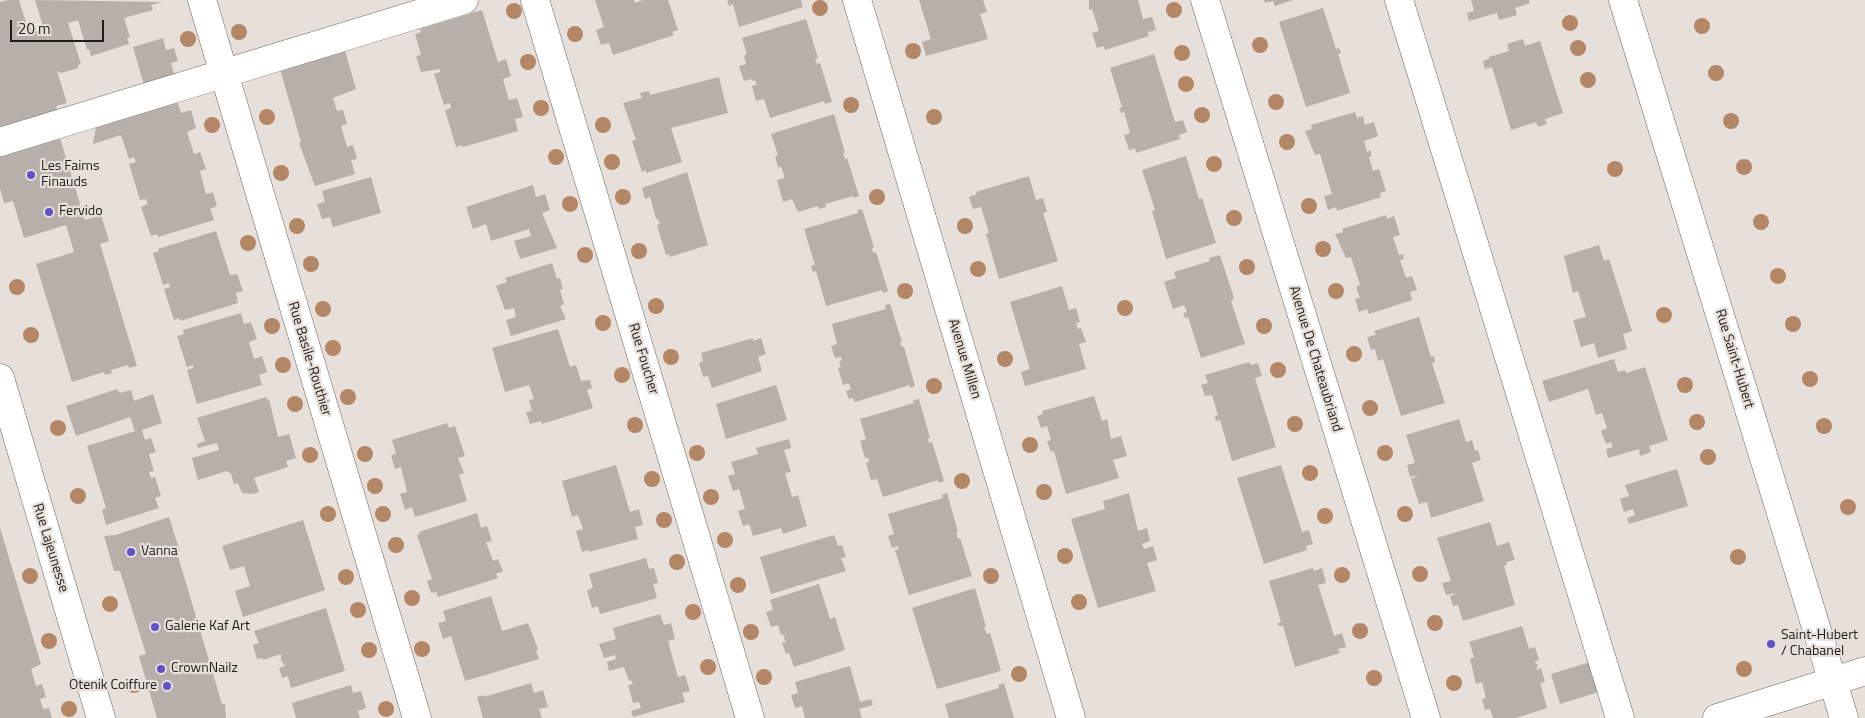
<!DOCTYPE html>
<html>
<head>
<meta charset="utf-8">
<style>
  body { margin:0 }
  #map { position:relative; width:1865px; height:718px; overflow:hidden; background:#e7dfda; font-family:"Titillium Web",sans-serif }
  canvas { display:block }
  .scale { position:absolute; left:10px; top:20px; width:94px; height:22px; box-sizing:border-box; border:2px solid #201d1c; border-top:0; padding-left:6px; font-size:15px; line-height:18px; white-space:nowrap; color:#201d1c; -webkit-text-stroke:4px #e7dfda; paint-order:stroke }
</style>
</head>
<body>
<div id="map">
<canvas width="1865" height="718"></canvas>
<div class="scale">20 m</div>
</div>
<script>
const c = document.querySelector('canvas').getContext('2d');
c.lineJoin = 'round';
function fill(path, color) {
  c.fillStyle = color;
  c.fill(path, 'evenodd');
}
function strokePath(path, color, width, dash) {
  c.strokeStyle = color;
  c.lineWidth = width;
  c.lineCap = dash ? 'butt' : 'round';
  c.setLineDash(dash || []);
  c.stroke(path);
}
function label(font, color, halo, rows, align = 'center') {
  c.font = font + ' "Titillium Web",sans-serif';
  c.lineWidth = 4.5;
  c.setLineDash([]);
  c.textBaseline = 'middle';
  c.strokeStyle = halo;
  c.fillStyle = color;
  for (const [text, x, y, turn = 0] of rows) {
    c.save();
    c.translate(x, y);
    c.rotate((+turn || 0) * Math.PI / 180);
    c.textAlign = isNaN(turn) ? turn : align;
    if (halo) c.strokeText(text, 0, 0);
    c.fillText(text, 0, 0);
    c.restore();
  }
}
const building = new Path2D(`
  M8,0H19L27,26L29,24L32,32L44,29L35,0L162,2L151,5L153,10L124,18L130,37L127,38L129,44L91,56L89,49L87,50L78,20L68,23L81,64L78,65V68L61,73L57,71L67,103L56,106L59,114L0,133V2Z
  M595,0H634L635,3L643,0H668L678,30L672,32L674,35L613,55L609,43L601,45L596,30L604,27Z
  M727,0H801L803,7L739,27L733,4L729,6Z
  M919,0H983L987,12L980,14L988,39L926,56L922,42L931,39Z
  M1089,0H1138L1143,19L1152,17L1156,30L1148,32L1149,36L1105,50L1104,46L1097,48L1092,33L1099,31L1092,9L1089,10Z
  M1264,0H1293L1275,6L1273,1L1265,3Z
  M1471,0H1529L1530,3L1515,8L1517,15L1499,20L1497,13L1469,21L1467,13L1474,11Z
  M1323,8L1336,49L1339,48L1341,53L1338,54L1350,93L1306,107L1279,22Z
  M482,10L498,62L506,59L511,76L503,79L509,100L517,98L523,117L515,119L518,131L463,147L462,145L456,147L445,110L451,108L450,103L444,105L434,74L440,72V69L421,72L416,56L421,55L415,34L421,32L420,29Z
  M806,19L818,58L815,59L817,64L820,63L832,102L825,104L824,101L770,118L764,99L756,101L752,86L759,84H756L755,80L752,81L751,79L744,81L739,66L746,64L744,56L747,54L742,38Z
  M163,38L166,50L174,48L178,61L171,63L175,77L144,85L133,47Z
  M1523,39L1525,46L1540,41L1563,113L1545,119L1547,124L1538,127L1536,122L1511,130L1492,67L1485,69L1483,61L1489,59V57L1509,51L1507,44Z
  M345,51L356,89L333,98L337,111L343,110L347,124L341,126L347,147L353,145L357,159L351,160L355,174L315,186L299,143L301,142L280,69Z
  M1154,54L1175,122L1183,120L1187,132L1179,135L1180,139L1136,153L1135,148L1129,150L1124,135L1130,133L1124,112L1121,113L1119,108L1122,107L1110,68Z
  M719,77L728,113L671,128L682,162L646,173V170L642,172L632,141L636,140L623,103L642,98L640,93L649,91L650,95Z
  M177,101L181,113L191,110L196,128L187,132L194,154L200,152L206,169L200,171L206,194L213,192L217,206L210,209L214,220L158,237L157,234L151,236L141,207L148,204L146,199L140,200L129,164L136,162L134,157L129,159L121,135L93,144L96,126Z
  M1355,112L1357,118L1363,116L1365,125L1374,122L1378,136L1364,141L1367,152L1370,150L1372,156L1369,157L1373,171L1379,169L1386,191L1380,193L1381,197L1337,211L1336,207L1328,210L1324,196L1332,194L1320,154L1315,155L1305,131L1312,129L1311,125Z
  M834,114L845,153H843L845,159L847,158L859,196L854,198L853,196L825,204L826,207L819,209L818,206L798,212L792,199L783,202L777,180L784,178V175L781,167H778L775,156L778,155L771,134Z
  M60,138L85,220L101,215L109,241L100,244L137,366L129,368L128,365L111,370L112,373L105,375L104,372L72,382L36,264L74,252L66,225L24,238L13,201L4,203L0,188V157Z
  M1186,156L1199,199L1202,198L1216,243L1166,259L1152,211L1155,210L1142,170Z
  M687,172L708,245L670,257L669,254L666,255L657,225L660,224L659,222L658,219H656L650,197L645,199L642,188Z
  M1029,176L1036,200L1043,198L1047,212L1043,213L1058,261L999,279L986,234L989,233L981,207L973,209L969,197L977,194L976,192Z
  M371,177L381,213L333,227L330,217L322,219L317,204L325,202L322,191Z
  M533,185L536,197L545,194L550,210L542,213L557,248L520,259L514,241L531,236L529,229L491,241L486,224L473,229L466,207Z
  M862,209L874,247L872,248L873,253L876,252L888,291L883,293L882,290L826,306L816,271L813,272L811,266L815,265L804,229L858,213V210Z
  M1386,215L1387,219L1394,216L1400,235L1393,237L1399,255L1403,254L1404,259L1400,260L1406,278L1412,276L1417,290L1410,292L1412,300L1369,314L1367,309L1359,312L1355,299L1360,298L1356,287L1360,285L1351,257L1346,258L1335,234L1343,232L1342,229Z
  M216,231L230,275L237,274L243,291L236,293L238,303L180,321L179,318L174,320L164,289L170,287L169,283L163,285L153,253L159,251L158,249Z
  M1599,245L1604,261L1609,259L1632,331L1623,334L1627,349L1598,358L1594,343L1581,347L1573,320L1586,317L1578,291L1573,293L1564,256Z
  M1220,255L1234,298L1231,301L1245,344L1201,358L1188,317L1185,318L1183,313L1187,312L1184,305L1173,309L1164,282L1176,278L1174,272L1210,261L1209,258Z
  M552,263L557,279L560,278L563,289L560,290L564,304L560,306L566,319L511,336L506,320L516,317L514,308L505,310L496,286L507,282L505,278Z
  M1062,286L1069,310L1076,308L1080,322L1076,323L1078,329L1081,328L1086,342L1079,344L1086,369L1025,386L1021,372L1030,369L1010,302Z
  M890,304L902,342L900,343L901,346L904,347L915,386L910,388V385L855,402L853,398L849,399L846,391L851,389L849,383L843,385L838,368L841,367L839,361L842,360L841,357L835,358L831,346L837,344L832,324L886,309L885,305Z
  M241,313L244,324L251,322L257,339L249,342L254,359L262,356L267,372L259,375L262,385L197,404L187,370L193,368V365L187,367L177,336L184,334L183,330Z
  M1419,317L1431,357L1434,356L1435,362L1432,363L1445,403L1401,416L1383,359L1378,361L1375,349L1371,350L1367,337L1376,335L1374,331Z
  M558,329L570,367L576,365L581,381L590,380L592,388L587,390L593,408L542,424L541,421L530,424L526,412L532,411L529,400L534,399L529,385L505,392L492,348Z
  M753,338V341L761,338L766,354L758,357L762,371L712,388L708,376L703,377L699,363L703,361L701,353Z
  M1614,359L1618,372L1625,370L1626,373L1645,367L1668,440L1649,446L1651,452L1640,456L1639,449L1608,458L1606,449L1613,447L1611,442L1606,444L1601,431L1607,428L1602,413L1596,415L1588,389L1549,402L1542,381Z
  M1249,362L1251,365L1258,363L1262,376L1255,378L1276,447L1232,461L1220,420L1216,421L1215,416L1218,415L1212,395L1205,396L1201,385L1208,383L1205,375Z
  M776,385L787,420L726,439L716,404Z
  M117,389L120,393L131,390L134,401L153,394L162,423L142,430L145,440L151,438L156,452L149,454L154,471L149,472L151,478L155,477L161,496L155,498L159,508L106,525L102,510L106,508L87,446L135,431L130,417L76,436L66,406Z
  M1094,396L1102,421L1107,419L1111,439L1121,436L1127,456L1113,460L1119,478L1066,494L1054,451L1051,452L1047,441L1051,440L1047,426L1041,428L1037,416L1043,414L1042,411Z
  M266,397L267,400L269,399L278,437L289,434L296,458L286,461L288,467L254,478L259,492L253,494L242,493L238,483L234,484L231,474L227,471L198,480L192,458L219,450L217,443L198,448L197,444L205,441L197,418Z
  M919,399L930,438H928L929,443L932,442L944,481L938,483V480L883,497L877,479L871,480L866,463L869,462L868,457L865,458L860,441L866,439L860,419L914,403L913,400Z
  M1459,419L1466,442L1472,440L1475,451L1478,450L1481,460L1472,463L1484,501L1431,518L1427,502L1419,504L1411,479L1419,475L1410,477L1407,465L1415,463L1406,435Z
  M447,423L449,428L455,426L465,456L458,458L464,473L459,475L467,501L415,517L412,507L405,510L400,494L407,492L401,467L395,469L391,455L396,454L392,440Z
  M789,439L791,448L784,450L791,472L785,473L792,497L798,495L807,526L783,534L781,528L753,536L749,524L743,526L738,511L745,509L739,489L733,491L728,476L735,474L731,462L758,454L756,448Z
  M616,465L630,512L639,509L643,525L635,527L638,539L589,552V550L582,552L576,531L583,529L578,515L572,517L562,481Z
  M1281,465L1302,532L1309,530L1313,544L1306,546L1307,550L1264,564L1237,478Z
  M1677,469L1688,506L1629,524L1627,518L1635,515L1633,509L1624,512L1620,499L1629,496L1625,485Z
  M947,493L958,532H956L958,539L960,538L972,576L909,595L895,550L898,549V546L892,548L888,536L894,534L888,514L943,498L942,495Z
  M1129,493L1138,531L1147,528L1150,541L1142,544L1144,549L1153,546L1157,560L1147,563L1156,591L1098,608L1071,519L1105,509L1103,501Z
  M477,513L481,528L487,526L492,541L486,542L493,561L498,559L503,571L496,574L498,578L438,597L436,592L431,593L427,581L432,579L417,535L420,534L419,532Z
  M169,517L180,552L177,553L222,704H225L226,718H157L139,656L146,654L120,571H114L104,536L116,535Z
  M303,520L325,590L243,617L235,591L250,586L244,566L230,570L222,546Z
  M1490,522L1497,546L1509,542L1515,560L1506,562L1507,565L1504,566L1515,605L1463,621L1458,605L1453,606L1450,596L1455,594L1454,593L1446,595L1442,583L1451,581L1437,538Z
  M0,528L41,664L31,669L36,686L42,684L46,697L40,699L43,709L49,708L52,718H0Z
  M834,535L838,546L842,545L846,557L841,558L846,571L771,594L760,557Z
  M646,558L649,569L654,568L658,583L653,584L657,598L600,614L598,606L592,608L587,590L593,588L589,574Z
  M1313,568L1314,571L1322,568L1326,583L1318,585L1329,619L1334,636L1342,633L1346,647L1338,649L1340,653L1295,667L1283,626H1279L1278,623L1281,622L1269,581Z
  M819,584L830,619L835,617L845,650L794,667L789,653L786,654L782,643L786,642L783,635L786,633L781,635L778,625L771,627L766,612L773,610L770,600Z
  M975,588L986,627H984L987,634L990,633L1001,671L937,689L912,608Z
  M491,596L502,631L528,623L538,649L536,650L539,659L465,681L451,636L443,639L438,623L446,621L443,611Z
  M326,608L345,671L291,688L288,676L282,678L279,668L285,666L281,660V654L263,660L262,658L257,659L253,645L259,643L254,631Z
  M660,614L664,625L671,623L675,639L668,641L675,667L678,677L685,675L690,691L682,693L685,702L633,717L631,711L641,708L639,702L633,703L628,685L633,684L631,680L629,681L624,667L609,671L607,662L616,659L615,655L604,658L599,644L616,639L613,628Z
  M1522,626L1529,649L1535,647L1539,660L1534,662L1538,665L1536,670L1541,668L1545,682L1540,683L1547,708L1516,718H1493L1490,709L1485,710L1482,699L1486,698L1482,682L1476,684L1470,659L1474,657L1469,642Z
  M1593,661L1602,691L1560,704L1551,674Z
  M850,666L860,702L871,699L873,705L859,709L862,718H805L802,706L795,708L791,695L798,693L795,682Z
  M531,683L534,693L543,690L548,707L539,709L542,718H483L477,697L485,695L484,697Z
  M1004,683L1014,718H949L945,704L999,688L998,685Z
  M351,685L353,693L361,691L366,708L358,711L360,718H296L292,703Z`);
const minor = new Path2D(`
  M202,0L417,718
  M535,0L750,718
  M857,0L1071,718
  M1205,0L1426,718
  M1399,0L1620,718
  M0,142L464,0
  M1717,718L1865,671`);
const major = new Path2D(`
  M1623,0L1844,718
  M0,378L101,718`);
const trees = [
  [820,8],
  [1174,10],
  [514,11],
  [1570,23],
  [1702,26],
  [239,32],
  [575,34],
  [188,39],
  [1260,45],
  [1578,48],
  [913,51],
  [1182,53],
  [528,62],
  [1716,73],
  [1588,80],
  [1186,84],
  [1276,102],
  [851,105],
  [541,108],
  [1202,115],
  [267,117],
  [934,117],
  [1731,121],
  [212,125],
  [603,125],
  [1287,142],
  [556,157],
  [612,162],
  [1214,164],
  [1744,167],
  [1615,169],
  [281,173],
  [623,197],
  [877,197],
  [570,204],
  [1309,206],
  [1234,218],
  [1761,222],
  [297,226],
  [965,226],
  [248,243],
  [1323,249],
  [639,251],
  [585,255],
  [311,264],
  [1247,267],
  [978,269],
  [1778,276],
  [17,287],
  [905,291],
  [1336,291],
  [656,306],
  [1125,308],
  [323,309],
  [1664,315],
  [603,323],
  [1793,324],
  [272,326],
  [1264,326],
  [31,335],
  [333,348],
  [1354,354],
  [671,357],
  [1005,359],
  [283,365],
  [1278,370],
  [622,375],
  [1810,379],
  [1685,385],
  [934,386],
  [348,397],
  [295,404],
  [1370,408],
  [1697,422],
  [1295,424],
  [635,425],
  [1824,426],
  [58,428],
  [1030,445],
  [697,453],
  [1385,453],
  [365,454],
  [310,455],
  [1708,457],
  [1310,473],
  [652,479],
  [962,481],
  [375,486],
  [1044,492],
  [78,496],
  [711,497],
  [1848,507],
  [328,514],
  [383,514],
  [1405,514],
  [1325,516],
  [664,520],
  [725,540],
  [396,545],
  [1065,556],
  [1738,557],
  [677,562],
  [1420,574],
  [1342,575],
  [30,576],
  [991,576],
  [346,577],
  [738,585],
  [412,598],
  [1079,602],
  [110,604],
  [358,610],
  [693,612],
  [1435,623],
  [1360,631],
  [751,632],
  [49,641],
  [422,649],
  [369,650],
  [708,667],
  [1744,669],
  [1019,674],
  [764,677],
  [1374,678],
  [1454,683],
  [134,685],
  [69,709],
  [386,709]
];
const markers = [
  [31,175,5,"#6351ca"],
  [49,212,5,"#6351ca"],
  [131,552,5,"#6351ca"],
  [155,627,5,"#6351ca"],
  [1771,644,5,"#6351ca"],
  [161,669,5,"#6351ca"],
  [167,686,5,"#6351ca"]
];
const poiNames = [
  ["Les Faims",41,167],
  ["Finauds",41,183],
  ["Fervido",59,212],
  ["Vanna",141,552],
  ["Galerie Kaf Art",165,627],
  ["Saint-Hubert",1781,636],
  ["/ Chabanel",1781,652],
  ["CrownNailz",171,669],
  ["Otenik Coiffure",157,686,"right"]
];
const streetNames = [
  ["Rue Basile-Routhier",309,359,73],
  ["Rue Foucher",643,359,73],
  ["Avenue Millen",964,359,73],
  ["Avenue De Chateaubriand",1315,359,73],
  ["Rue Saint-Hubert",1734,359,73],
  ["Rue Lajeunesse",50,548,73]
];
fill(building, '#b7afaa');
strokePath(minor, '#6d6561', 29);
strokePath(major, '#6d6561', 29);
strokePath(minor, '#fff', 28);
strokePath(major, '#fff', 28);
c.fillStyle = '#b38765';
for (const [x, y] of trees) {
  c.beginPath();
  c.arc(x, y, 8, 0, 2 * Math.PI);
  c.fill();
}
for (const [x, y, r, color] of markers) {
  const dot = new Path2D();
  dot.arc(x, y, r, 0, 2 * Math.PI);
  c.fillStyle = color;
  c.fill(dot);
  strokePath(dot, '#e7dfda', 2);
}
label('14px', '#201d1c', '#e7dfda', poiNames, 'left');
label('14px', '#201d1c', '#e7dfda', streetNames);
</script>
</body>
</html>
